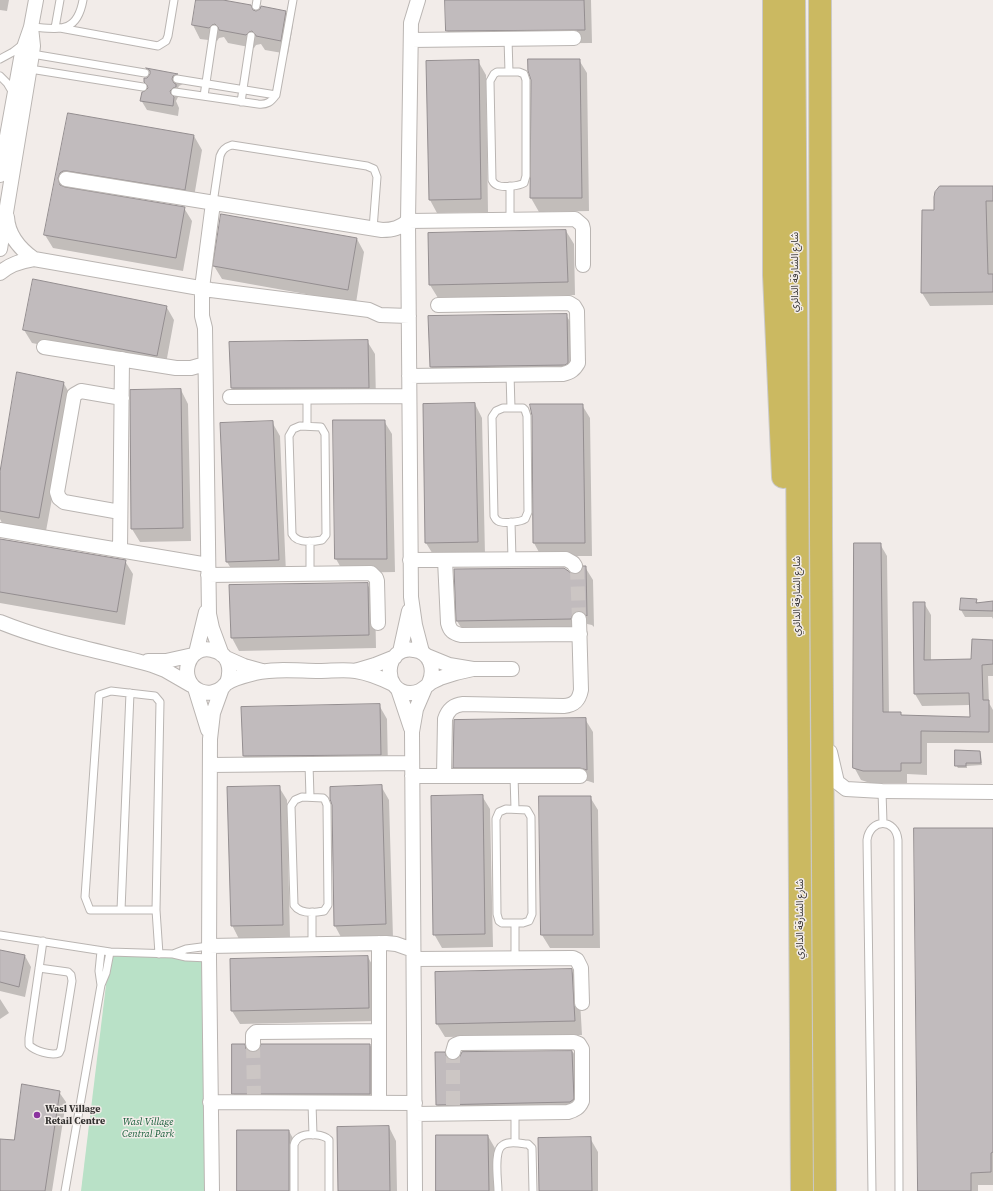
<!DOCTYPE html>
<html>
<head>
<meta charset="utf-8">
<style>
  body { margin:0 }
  canvas { display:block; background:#f2ece9 }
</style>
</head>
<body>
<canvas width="993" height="1191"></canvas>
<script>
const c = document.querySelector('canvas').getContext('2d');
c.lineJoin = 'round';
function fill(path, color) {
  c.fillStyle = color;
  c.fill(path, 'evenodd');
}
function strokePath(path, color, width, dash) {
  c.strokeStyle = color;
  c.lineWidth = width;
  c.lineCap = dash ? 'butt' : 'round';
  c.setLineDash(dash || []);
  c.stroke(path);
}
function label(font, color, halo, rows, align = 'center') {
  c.font = font + ' "Source Serif 4","Noto Sans Arabic",serif';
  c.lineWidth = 3;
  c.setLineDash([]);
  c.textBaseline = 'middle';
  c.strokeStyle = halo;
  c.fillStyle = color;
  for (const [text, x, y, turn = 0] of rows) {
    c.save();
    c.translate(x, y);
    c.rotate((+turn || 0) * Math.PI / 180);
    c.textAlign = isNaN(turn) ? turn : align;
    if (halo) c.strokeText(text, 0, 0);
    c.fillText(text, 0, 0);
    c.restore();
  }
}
const green = new Path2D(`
  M110,952L209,958L207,1191H81Z`);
const shadow = new Path2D(`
  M0,0H9L7,11L0,10Z
  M197,0H217L251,6L254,11L285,12L293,25L288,54L265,50L261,44L256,45L254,48L228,43L224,37L219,38L217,41L200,39L193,25Z
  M446,0H591L592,43L455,44L447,31Z
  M579,60L587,73L589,211L539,212L531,198L532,80Z
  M478,61L486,75L488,212L437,213L430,200Z
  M148,69L178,75L183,84L179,86L178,88L182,95L181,97H178L176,101L179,108L178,116L147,110L141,100L149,89L145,82L151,74Z
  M69,114L194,136L202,150L193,203L71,184L66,189L184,208L192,221L183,271L53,248L45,235Z
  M993,187V305L930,306L922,293L935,211Z
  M566,231L574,244L575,295L438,298L430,285Z
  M357,239L364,252L356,303L222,279L214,266Z
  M166,306L174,320L165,369L32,343L24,330Z
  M566,315L574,328L573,378L438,380L431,367Z
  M367,341L375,354L376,401L239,402L232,388L230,343Z
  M63,382L71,396L46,531L2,523L0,519V478Z
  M181,390L188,404L191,541L140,542L132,529Z
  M475,404L482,418L485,555L434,556L426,543Z
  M582,405L590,418L592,556H541L534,543Z
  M334,421H384L392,434L395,572L344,573L336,559Z
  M272,422L280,436L286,573L235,575L227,562Z
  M0,539L125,561L133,574L125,625L0,603Z
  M880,544L887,556L889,713H900L902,716L971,718L970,705L922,706L915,694L924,603L931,615V661L972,660L993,641V676H988L989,703L993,710V743H927V775L907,774V783H870L861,780L854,767Z
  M585,567L593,580L594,627L592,625L587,624L582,625L578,632L465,634L457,621L570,574H581Z
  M367,584L375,597L376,648L239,651L232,638Z
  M962,599L976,600L978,603L993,602V619L992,617H965L961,610Z
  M379,705L387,719L388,768L252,769L244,756Z
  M585,719L593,732L594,783L588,781H461L454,767Z
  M980,752L981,755L982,765L967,766V768H958L956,765Z
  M381,786L389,800L393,938L342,939L335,926L333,805Z
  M279,787L287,800L290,938L239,939L232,925Z
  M482,796L490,809L493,947L442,948L434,934Z
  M590,797L598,810L600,948H550L542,935Z
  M993,829V1185H978V1191H919Z
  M0,951L25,956L31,967L25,997L0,991Z
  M368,957L375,970L377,1021L240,1024L232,1011Z
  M571,970L579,983L582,1035L445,1037L437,1024Z
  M0,999L9,1013L0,1019Z
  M244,1045L247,1050L252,1054L370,1045L378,1059V1107H241L233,1093Z
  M573,1052L581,1066V1113L445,1118L437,1105L448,1059L455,1061L460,1059L463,1053Z
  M59,1092L66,1102L52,1191H0V1139L15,1141Z
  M389,1127L396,1141L397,1191H339Z
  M289,1131L296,1144V1191H238Z
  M488,1136L496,1150V1191H437Z
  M590,1138L598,1152V1191H540Z`);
const building = new Path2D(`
  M196,0H223L251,5L253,10L256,11L260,9L261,6L286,11L281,41L256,36L255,34L252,31L249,32L246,35L219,30L218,27L215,24L212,25L209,28L192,25Z
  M445,0H584L585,30L446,31Z
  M528,59H580L582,198H530L531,80L528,71Z
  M479,60L481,199L429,200L426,61Z
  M146,68L178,74L173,76L172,79L174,83L176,84V87L173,88L170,91L171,94L174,97L173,106L140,101L142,92L145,91L148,88L147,85L144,82V78H147L150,74V71Z
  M68,113L194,135L185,190L67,171H63L60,173L58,178L60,185L65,187L185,207L176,258L44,235Z
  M940,186H993V201H986L988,274H993V292L921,293L922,210H934V197L935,192Z
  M221,214L357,238L348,290L213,266Z
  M566,230L568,282L429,285L428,233Z
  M33,279L167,306L157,356L23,330Z
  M567,314L568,363L565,365L430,367L428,316Z
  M368,340L369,388H231L229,342Z
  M17,372L64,382L39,518L0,511V472Z
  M181,389L183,528L131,529L130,390Z
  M475,403L478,542L425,543L423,404Z
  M530,404H583L585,543H533L532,416Z
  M333,420H385L387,559H335Z
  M273,421L279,560L226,562L220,423Z
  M0,539L126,560L117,612L0,592Z
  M854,543H881L883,712H901V715L970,717L969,693L914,694L913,602H925L924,660L971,659L972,639L993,640V664L982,665L983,700H989V732L921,731V763H901V771H863L853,768Z
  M583,566H586L587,616L583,612L579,611L574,612L571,619L456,621L454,569L564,568L571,573L575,574L580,573Z
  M368,583L369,635L231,638L229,585Z
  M961,598L977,599L976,603L993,601V611L960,610Z
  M380,704L381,755L243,756L241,707Z
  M586,718L587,770L580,768H453L454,720Z
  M955,750L980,751L981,763H966V766H955Z
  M382,785L386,924L334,926L332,805L330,799V787Z
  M280,786L283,925L231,926L227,787Z
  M483,795L485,934L433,935L431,796Z
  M539,796H591L593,935H541Z
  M914,828H993V1152L991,1153V1172L971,1173V1191H918Z
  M0,950L25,955L19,987L0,982Z
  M368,956L369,1008L231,1011L230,959Z
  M572,969L575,1021L436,1024L435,972Z
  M232,1044H245L246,1049L253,1052L258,1051L261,1044H370V1094H232Z
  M572,1051L574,1099L570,1102L436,1105L435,1052H445L447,1058L455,1060L459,1058L462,1052Z
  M22,1084L60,1091L45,1191H0V1139L14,1140Z
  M389,1126L390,1191H338L337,1127Z
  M237,1130H289V1191H237Z
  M436,1135H488L489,1191H436Z
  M591,1137L592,1191H539L538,1138Z`);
const streetTunnel = new Path2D(`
  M575,566L577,570L579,619
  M253,1044L254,1097
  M453,1105V1052`);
const lane = new Path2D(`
  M256,6L257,0
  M31,27C59,29 77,34 83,0
  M55,28L60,0
  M60,28L158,46L166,41L168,36L174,0
  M508,39L509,72
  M32,54L145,73
  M0,59L13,52L22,45
  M30,69L143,87
  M497,72H519L524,74L526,80V176L524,183C519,186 502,188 497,185C494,184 493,182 492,180L490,81L494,74Z
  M0,76L7,83L13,93
  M177,79L276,95
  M175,92L258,104C267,105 271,102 276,95L293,0
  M204,96L214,29
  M241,102L251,36
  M510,186V220
  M213,203L220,156C222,150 225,147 232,145L367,166L374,169L377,177L373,229
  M510,374L511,408
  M307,396V426
  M503,408H523L525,410L527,416L528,512L525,519C521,522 503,524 498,521C496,520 495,518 494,516L492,417L496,411Z
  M300,426L321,427L325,434L326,535L322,540C312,542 297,544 292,534L289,436L293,429Z
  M511,522L512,559
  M310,541V573
  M309,764L310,797
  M514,776L515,809
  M882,791L883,823
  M302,797L323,798L325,800L327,805L328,905L324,911C314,913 300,914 294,905L291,806L295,800Z
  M506,809L527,810L531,817L532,914L529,921L523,923H502L499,921L497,914L496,819L499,812Z
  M121,910L130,693
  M156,910H90L85,897L99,695L111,691L155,696L160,702L156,910L159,954
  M312,912V944
  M515,924V958
  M0,935L110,952L173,954L186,957L209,958
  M173,954L186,949L209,946
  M39,968L68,972L71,975L72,981L61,1049L59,1053C51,1056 35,1051 29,1045V1038L43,941
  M101,985L99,971L101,951
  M312,1103L313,1135
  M515,1113V1143
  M65,1191L101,985L106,973L110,952
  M294,1191V1145C295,1141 296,1139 300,1137C307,1133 324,1134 329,1140V1191
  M498,1191C498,1180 493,1150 503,1145C509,1141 519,1143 526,1144H528L532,1148L533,1191
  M872,1191L867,840C870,818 896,818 898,840L899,1191`);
const street = new Path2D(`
  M418,0L411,23L408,221L411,597L415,625L422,652
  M411,40L574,38
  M0,175L22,53L31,27L36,0
  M66,179L382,230C393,230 400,228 408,221L575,219L582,225L583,229V265
  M213,203L202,288V316L205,328L209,614L212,628L222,655
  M7,217C8,236 20,249 34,259
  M0,249L32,54L33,46L31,27
  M0,273C10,264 21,261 34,259L211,290L369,310L380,315L409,316
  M44,347L176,368H191L205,364
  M409,376L563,374C571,372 574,370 578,363L577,311L574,306L569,303L438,305
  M230,397L409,396
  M120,512L64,502L59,498L57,492L74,395L81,391L122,398
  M0,530L208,565
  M120,550L122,359
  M410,560L566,559L573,563L575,566
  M445,560L448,623C450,631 453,633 461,635L580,634
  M208,575L371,573L376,578L377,581L378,623
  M0,622C49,642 101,651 152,665L165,670L191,685
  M400,652L409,611
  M196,653L206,612
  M427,656L449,665L473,669H512
  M226,658L244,666L262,671
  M148,661H166L193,655
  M355,671L375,665L395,657
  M227,683C232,669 229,653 212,650C187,644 177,681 200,691C207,694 217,693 223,687C224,686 225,684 227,683C234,678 247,675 255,673C274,668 300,671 319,671C331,671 344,669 356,671C369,673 381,678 393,684
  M429,683C435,670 431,652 414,650C384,645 381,692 410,693C419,693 423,689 429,684C432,681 437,680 440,678C451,674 462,671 473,669
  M195,688L208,730
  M398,689L411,728
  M830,752L837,782L846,789L882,791L993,792
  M210,765L412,763
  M412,776H580
  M444,776L445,719C448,710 453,705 463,704L564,706C575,705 579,700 581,690L579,619
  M209,946L386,943L396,944L413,950
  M414,959L573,958L577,960L581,968L582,1003
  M253,1044V1035L256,1032L378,1031
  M210,1102L415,1103
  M379,1103V943
  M415,1114L568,1112C575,1110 579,1108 582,1101V1049L579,1044L574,1042L460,1043L455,1045L453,1052
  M212,1191L209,958L210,739L213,713L222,688
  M415,1191L412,732L416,709L425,688`);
const highway = new Path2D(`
  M774,0V275L783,477
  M794,0L802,1191
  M820,0L821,536L825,1191`);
const markers = [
  [37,1115,4,"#8b339f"]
];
const streetNames = [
  ["شارع الشارقة الدائري",795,272,-90],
  ["شارع الشارقة الدائري",797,596,-90],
  ["شارع الشارقة الدائري",800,919,-90]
];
const poiNames = [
  ["Wasl Village",45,1109],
  ["Retail Centre",45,1121]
];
const parkNames = [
  ["Wasl Village",148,1122],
  ["Central Park",148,1134]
];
fill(green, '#b9e1c7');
fill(shadow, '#0003');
fill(building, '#c1bbbd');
strokePath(building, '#948e90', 1);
strokePath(streetTunnel, '#ccc6c4', 14, [14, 7]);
strokePath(lane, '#bab5b2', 9);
strokePath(street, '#bab5b2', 16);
strokePath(highway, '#cac9c9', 24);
strokePath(lane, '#fff', 7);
strokePath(street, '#fff', 14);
strokePath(highway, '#cbb961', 22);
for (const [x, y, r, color] of markers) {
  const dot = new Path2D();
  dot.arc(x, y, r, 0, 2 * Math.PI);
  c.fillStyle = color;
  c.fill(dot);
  strokePath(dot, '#f2ece9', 1.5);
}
label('10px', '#32302f', '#f2ece9', streetNames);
label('bold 10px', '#32302f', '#f2ece9', poiNames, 'left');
label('italic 10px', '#165d39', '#f2ece9', parkNames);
</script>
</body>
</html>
